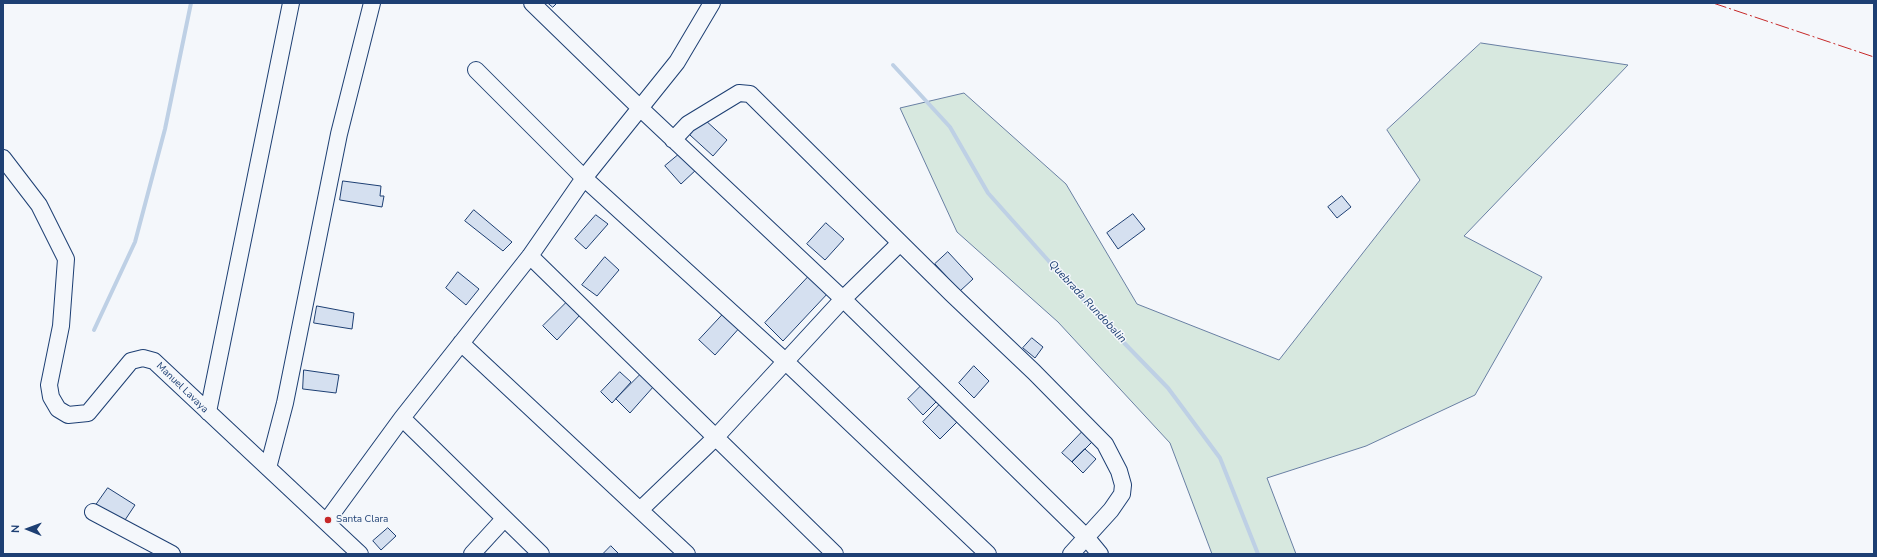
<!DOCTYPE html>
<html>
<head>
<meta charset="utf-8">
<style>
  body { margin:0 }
  #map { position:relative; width:1877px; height:557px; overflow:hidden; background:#f4f7fb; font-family:"Nunito Sans",sans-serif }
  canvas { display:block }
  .frame { position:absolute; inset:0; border:4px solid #1d3f73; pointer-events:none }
  .north { position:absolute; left:8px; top:509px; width:40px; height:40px; -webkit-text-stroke:3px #f4f7fb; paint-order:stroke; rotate:271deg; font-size:11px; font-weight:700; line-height:16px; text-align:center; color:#1d3f73 }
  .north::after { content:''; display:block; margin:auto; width:14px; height:18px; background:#1d3f73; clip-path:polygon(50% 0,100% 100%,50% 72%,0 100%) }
</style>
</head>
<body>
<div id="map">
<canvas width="1877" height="557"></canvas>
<div class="frame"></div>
<div class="north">N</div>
</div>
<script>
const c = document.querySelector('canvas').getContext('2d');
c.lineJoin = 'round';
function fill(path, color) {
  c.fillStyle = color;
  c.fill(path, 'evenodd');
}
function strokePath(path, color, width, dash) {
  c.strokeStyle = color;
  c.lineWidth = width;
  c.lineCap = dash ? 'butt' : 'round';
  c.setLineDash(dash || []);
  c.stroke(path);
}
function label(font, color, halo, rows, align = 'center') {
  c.font = font + ' "Nunito Sans",sans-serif';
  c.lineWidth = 3;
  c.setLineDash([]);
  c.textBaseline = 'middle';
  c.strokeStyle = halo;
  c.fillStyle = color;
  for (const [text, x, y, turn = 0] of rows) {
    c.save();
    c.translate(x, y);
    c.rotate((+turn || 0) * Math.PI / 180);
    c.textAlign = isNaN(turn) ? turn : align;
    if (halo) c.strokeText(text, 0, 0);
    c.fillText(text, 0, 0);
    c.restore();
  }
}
const green = new Path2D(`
  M1481,43L1628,65L1464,236L1542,277L1475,395L1366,446L1267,478L1296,554H1212L1170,443L1058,322L957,232L900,108L964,93L1066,184L1137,304L1279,360L1420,180L1387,130Z`);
const stream = new Path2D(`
  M893,65L950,127L988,193L1096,314L1168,388L1220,458L1258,554
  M94,330L135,242L165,129L191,3`);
const building = new Path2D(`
  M548,3H557L553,7Z
  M704,119L727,140L713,156L690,135Z
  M683,151L698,168L681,184L665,166Z
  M343,181L381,186L380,196H384L382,207L340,200Z
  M1342,196L1351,207L1337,218L1328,207Z
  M474,210L512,242L503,251L465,221Z
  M1133,214L1145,229L1118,249L1107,233Z
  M596,215L608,224L586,249L575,239Z
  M826,223L844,239L825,260L807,244Z
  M948,252L973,279L960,291L935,264Z
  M605,257L619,270L597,296L582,285Z
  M458,272L479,289L466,305L446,288Z
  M810,275L829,292L783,341L765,323Z
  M567,302L580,315L557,340L543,326Z
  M317,306L354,313L352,329L314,323Z
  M727,310L742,325L715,355L699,340Z
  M1032,338L1043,347L1035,358L1023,348Z
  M974,366L989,381L974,398L959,383Z
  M304,370L339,375L336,393L303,389Z
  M620,372L631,382L612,403L601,392Z
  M641,374L654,386L630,413L616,399Z
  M925,382L940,398L923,415L908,399Z
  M943,401L961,418L940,439L923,422Z
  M1084,430L1094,440L1072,462L1062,453Z
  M1085,449L1096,459L1083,473L1072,462Z
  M108,488L135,505L123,523L96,505Z
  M388,528L396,536L381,550L373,541Z
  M611,546L619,554H603Z`);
const minor = new Path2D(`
  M532,3L640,108L843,299L1086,537L1100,554
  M476,70L584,178L785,361L988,554
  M673,140L688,124L739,93L750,94L952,294L1034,372L1105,444L1119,471L1123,485L1122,494L1111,510L1071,554
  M3,158L39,205L66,259L61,326L49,385L51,397L58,409L68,415L88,413L131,361L143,358L154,361L360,554
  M530,256L835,554
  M461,343L687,554
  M208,412L291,3
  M402,418L541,554
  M268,468L285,403L339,134L372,3
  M640,510L715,438L843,299L900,243
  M93,512L172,554
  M326,522L402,418L530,256L584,178L677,62L712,3
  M472,554L504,519`);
const power = new Path2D(`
  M1713,3L1874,57`);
const markers = [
  [328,520,4,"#c62828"]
];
const streetNames = [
  ["Manuel Lavaya",182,388,44]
];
const poiNames = [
  ["Santa Clara",336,520]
];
const waterNames = [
  ["Quebrada Rundobalin",1087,302,47]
];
fill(green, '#d7e8df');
strokePath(green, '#687fa3', 1);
strokePath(stream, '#bed0e5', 4);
fill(building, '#d5e0f0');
strokePath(building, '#1d3f73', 1);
strokePath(minor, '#1d3f73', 18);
strokePath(minor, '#f4f7fb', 16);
strokePath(power, '#c62828', 1, [14, 3, 2, 3]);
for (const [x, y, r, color] of markers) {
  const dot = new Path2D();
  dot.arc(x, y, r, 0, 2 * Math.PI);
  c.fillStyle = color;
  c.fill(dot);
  strokePath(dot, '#f4f7fb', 1.5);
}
label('10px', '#1d3f73', '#f4f7fb', streetNames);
label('10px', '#1d3f73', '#f4f7fb', poiNames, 'left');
label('italic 11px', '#1d3f73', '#f4f7fb', waterNames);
</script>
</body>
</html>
